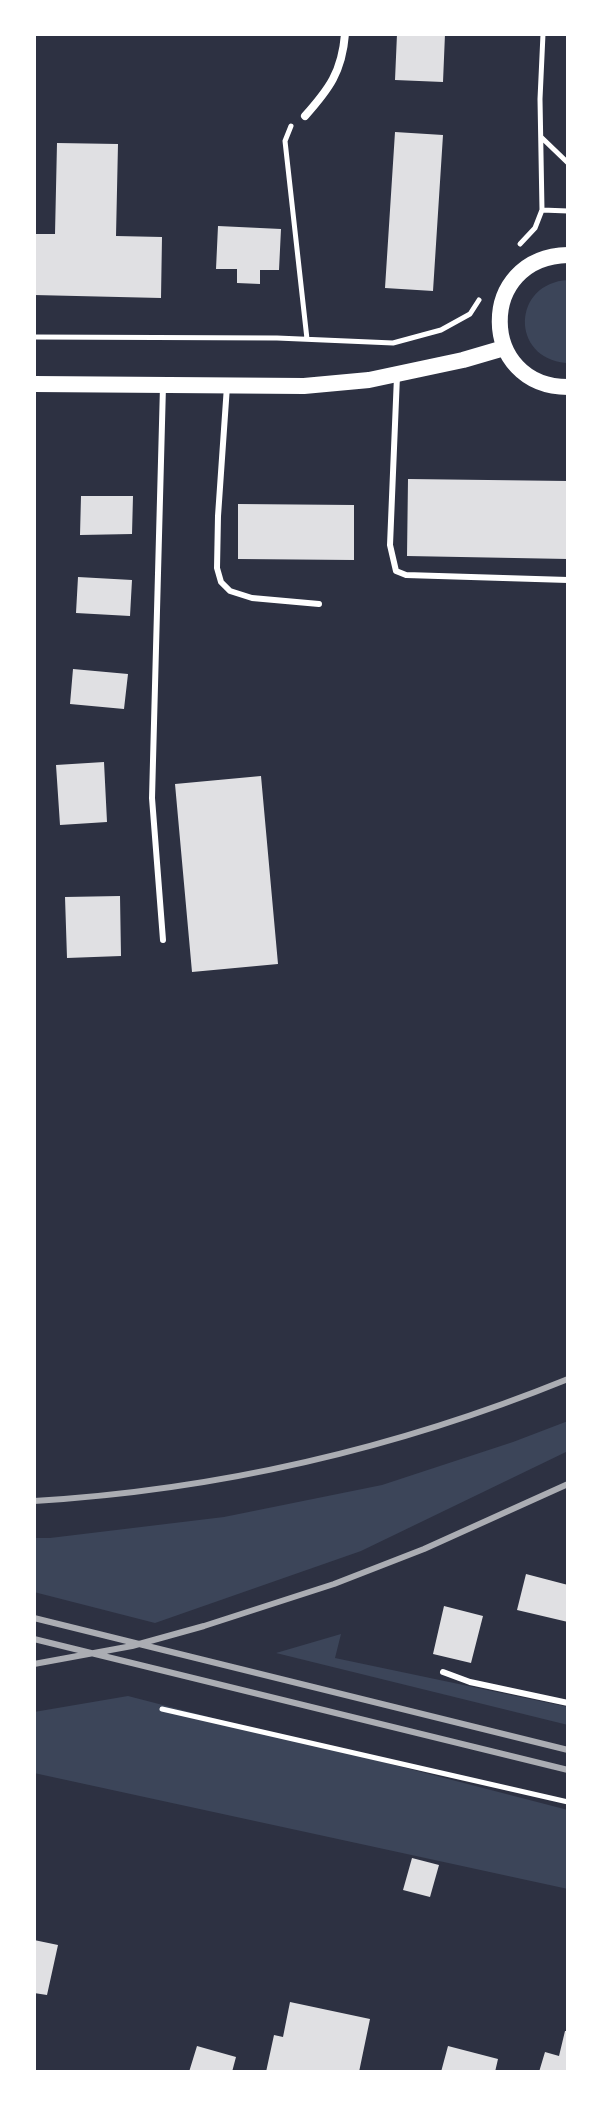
<!DOCTYPE html>
<html>
<head>
<meta charset="utf-8">
<style>
  body { margin:0 }
  #map { position:relative; width:602px; height:2106px; overflow:hidden; background:#2d3142; font-family:"Titillium Web",sans-serif }
  canvas { display:block }
  .frame { position:absolute; inset:0; border:36px solid #fff; pointer-events:none }
</style>
</head>
<body>
<div id="map">
<canvas width="602" height="2106"></canvas>
<div class="frame"></div>
</div>
<script>
const c = document.querySelector('canvas').getContext('2d');
c.lineJoin = 'round';
function fill(path, color) {
  c.fillStyle = color;
  c.fill(path, 'evenodd');
}
function strokePath(path, color, width, dash) {
  c.strokeStyle = color;
  c.lineWidth = width;
  c.lineCap = dash ? 'butt' : 'round';
  c.setLineDash(dash || []);
  c.stroke(path);
}
const green = new Path2D(`
  M568,280V363H566C510,358 512,283 568,280Z
  M568,1421V1451L361,1551L155,1623L34,1592V1538H50L224,1517L382,1485L513,1442Z
  M341,1634L335,1658L568,1707V1725L276,1653Z
  M128,1696L568,1810V1889L34,1773V1712Z`);
const building = new Path2D(`
  M397,34H445L443,82L395,80Z
  M395,132L443,135L433,291L385,288Z
  M57,143L118,144L116,236L162,237L161,298L34,295V234H55Z
  M218,226L281,229L279,270H260V284L237,283V269H216Z
  M408,479L568,481V559L407,556Z
  M81,496H133L132,534L80,535Z
  M238,504L354,505V560L238,559Z
  M78,577L132,580L130,616L76,613Z
  M73,669L128,674L124,709L70,704Z
  M104,762L107,822L60,825L56,765Z
  M261,776L278,964L192,972L175,784Z
  M120,896L121,956L67,958L65,897Z
  M526,1574L568,1585V1622L517,1610Z
  M444,1606L483,1616L471,1663L433,1654Z
  M412,1858L439,1865L430,1897L403,1890Z
  M34,1940L58,1945L47,1995L34,1993Z
  M290,2002L370,2019L359,2072H266L274,2035L283,2037Z
  M565,2031H568V2072H539L545,2052L559,2056Z
  M197,2046L236,2057L232,2072H189Z
  M448,2046L498,2059L495,2072H441Z`);
const path = new Path2D(`
  M291,126L285,141L307,339
  M541,137L568,163
  M542,210L540,99L543,34
  M520,244L535,228L542,210L568,211
  M34,337L277,338L393,343L441,330L470,314L479,300
  M162,1709L568,1802`);
const service = new Path2D(`
  M397,376L390,545L396,571L406,575L568,580
  M163,386L152,798L163,940
  M227,386L218,516L217,568L221,582L230,591L252,598L319,604
  M443,1672L470,1682L568,1703`);
const minor = new Path2D(`
  M305,116C329,89 342,72 345,34`);
const secondary = new Path2D(`
  M568,255C476,257 478,387 568,387
  M34,384L304,386L369,380L463,360L504,348`);
const rail = new Path2D(`
  M34,1501C217,1490 398,1448 568,1379
  M34,1618L568,1750
  M34,1639L568,1770
  M34,1664L132,1646L204,1626L334,1584L424,1549L568,1484`);
fill(green, '#3c4559');
fill(building, '#e0e0e3');
strokePath(path, '#fff', 5);
strokePath(service, '#fff', 6);
strokePath(minor, '#fff', 8);
strokePath(secondary, '#fff', 16);
strokePath(rail, '#abadb3', 6);
</script>
</body>
</html>
